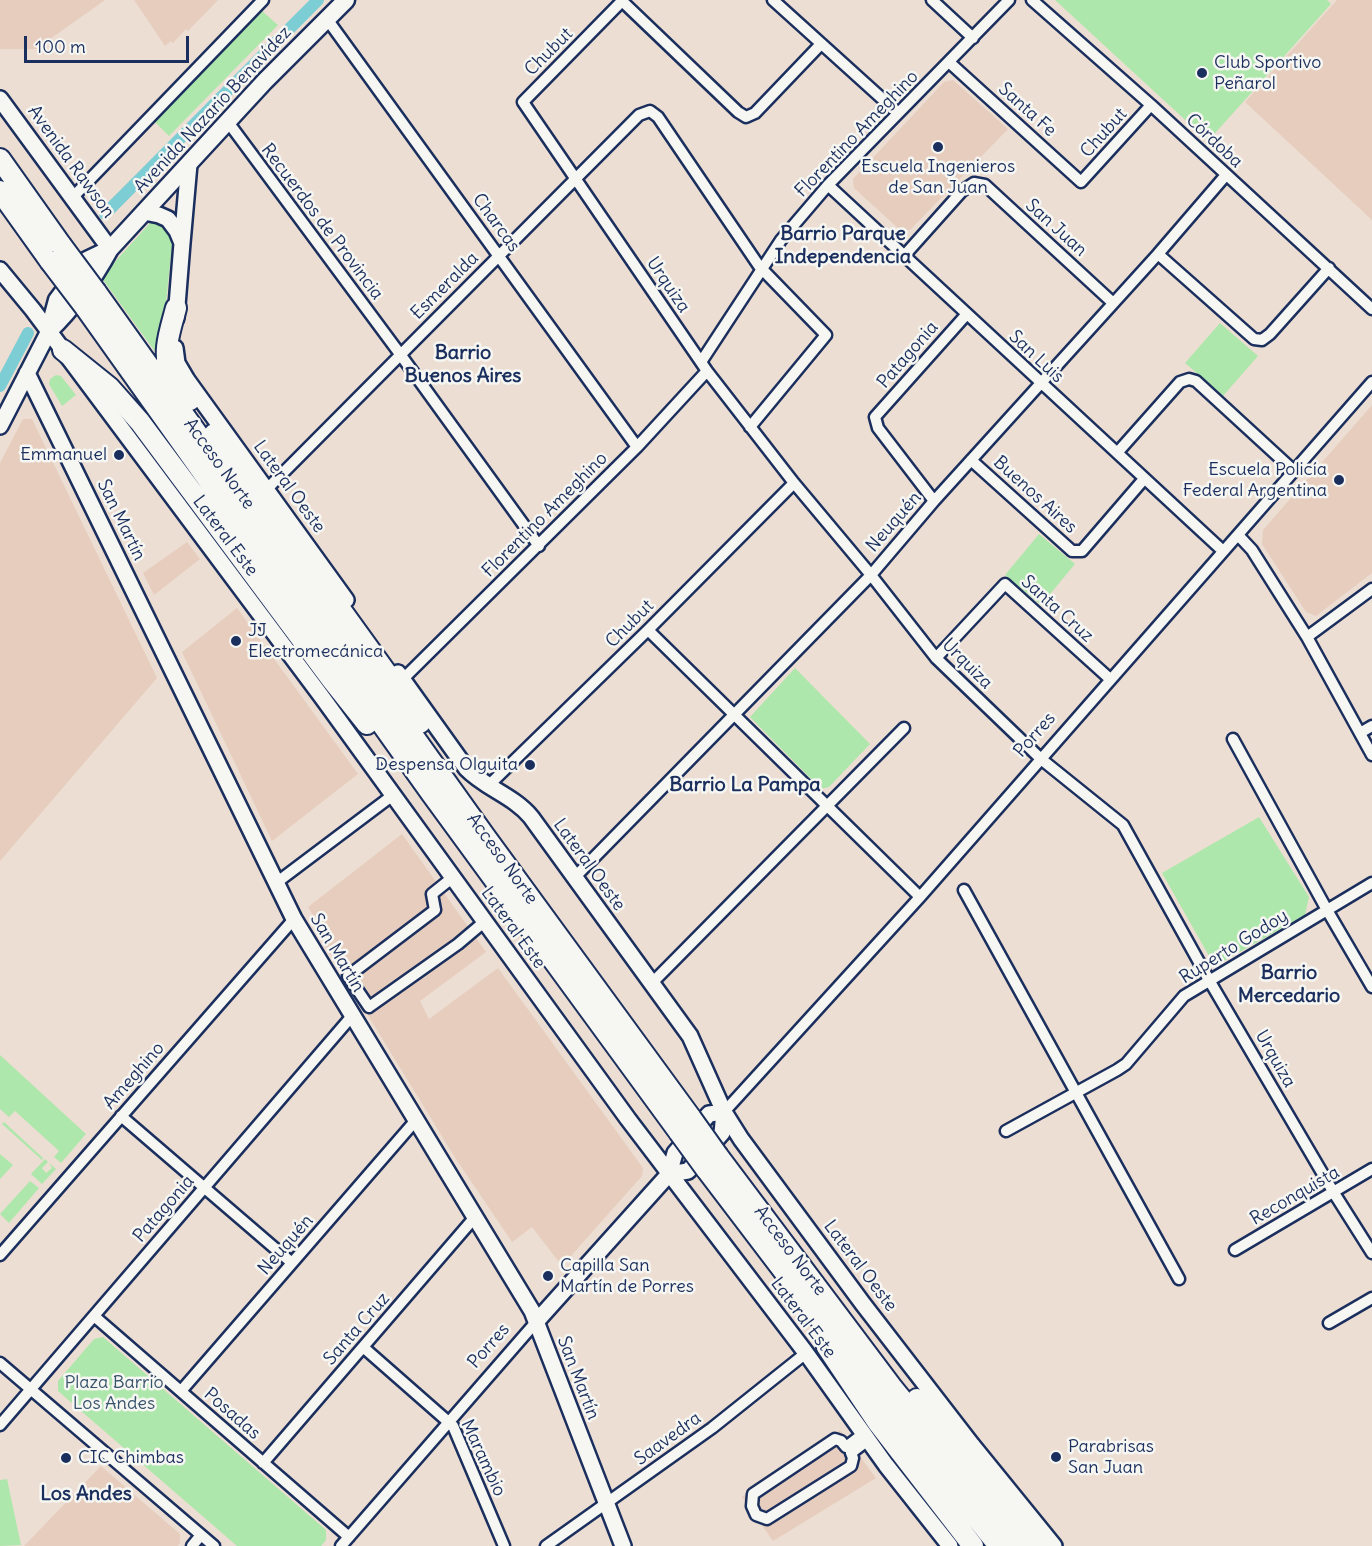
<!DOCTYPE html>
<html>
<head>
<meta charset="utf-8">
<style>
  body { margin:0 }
  #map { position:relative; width:1372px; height:1546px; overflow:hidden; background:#edded3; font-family:Delius,sans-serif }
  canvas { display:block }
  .scale { position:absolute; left:24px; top:36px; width:165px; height:27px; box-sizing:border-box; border:3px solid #1b2f5e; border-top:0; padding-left:8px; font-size:18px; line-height:21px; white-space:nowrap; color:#1b2f5e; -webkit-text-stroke:4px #f6f6f2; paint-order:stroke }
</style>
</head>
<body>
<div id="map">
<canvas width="1372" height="1546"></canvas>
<div class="scale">100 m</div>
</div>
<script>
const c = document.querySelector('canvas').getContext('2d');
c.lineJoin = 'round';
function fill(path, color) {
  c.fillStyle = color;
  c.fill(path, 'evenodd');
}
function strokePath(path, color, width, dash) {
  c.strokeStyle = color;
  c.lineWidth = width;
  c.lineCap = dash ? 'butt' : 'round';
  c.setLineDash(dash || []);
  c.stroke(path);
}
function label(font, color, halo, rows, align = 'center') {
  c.font = font + ' Delius,sans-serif';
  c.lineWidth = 5;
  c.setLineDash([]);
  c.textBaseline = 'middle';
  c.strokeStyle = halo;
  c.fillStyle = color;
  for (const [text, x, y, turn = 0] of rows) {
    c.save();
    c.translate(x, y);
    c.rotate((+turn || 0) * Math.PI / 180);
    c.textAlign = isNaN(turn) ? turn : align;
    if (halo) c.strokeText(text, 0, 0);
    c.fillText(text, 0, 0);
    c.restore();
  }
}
const built = new Path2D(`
  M0,0H105L36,49H0Z
  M134,0H218L188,31L186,29L173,43L171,41L165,46Z
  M1337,0H1372V220L1245,102Z
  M953,80L1008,129L910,230H900L854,188L853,179L944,82Z
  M1372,405V573L1316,616L1306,612L1262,544L1263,530Z
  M23,419H32L157,678L0,861V463Z
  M187,542L200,559L154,595L143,573Z
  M237,608L358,774L272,841L182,652Z
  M402,834L486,952L420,1001L429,1019L498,968L643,1168L642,1176L562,1266L532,1227L512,1242L454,1156L325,945L329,942L308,907Z
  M840,1430L876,1478L773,1541L742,1497Z
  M101,1466L180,1534V1543L178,1546H24Z`);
const green = new Path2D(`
  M1055,0H1327L1331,4L1208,141Z
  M262,11L278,25L169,136L154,121Z
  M154,222L164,223L173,236L164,322V364L101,277L150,223Z
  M1220,323L1258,356L1223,396L1185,363Z
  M56,375L61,376L76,395L62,406L49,384L50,379Z
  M1039,534L1075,564L1041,605L1005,575Z
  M795,668L870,744L829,787L821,789L750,717Z
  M1259,817L1309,897L1305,915L1222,962L1209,956L1162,873Z
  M0,1055L86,1134L61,1163L54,1157L59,1151L15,1111L9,1117L0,1109Z
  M4,1122L43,1158L42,1160L2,1124Z
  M0,1154L13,1165L0,1179Z
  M45,1159L48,1162L42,1168L46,1173L52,1168L49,1163L56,1169L42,1184L31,1174Z
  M30,1181L39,1188L9,1223L0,1214Z
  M103,1337L326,1530V1540L321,1546H237L58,1391V1381L94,1339Z
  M7,1479L21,1545L0,1546V1480Z`);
const canal = new Path2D(`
  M105,214L318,0
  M0,386L28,333`);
const street = new Path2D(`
  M623,0L523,102L707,371L794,483L871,575L936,658L1041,759L1123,825L1209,980L1334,1193L1372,1253
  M773,0L898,113
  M932,0L973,38
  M1032,0L1151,105L1372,309
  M622,1L738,112L746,117L755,113L821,44
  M327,19L637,447
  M950,63L1081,182L1151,105
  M228,122L400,354L539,546
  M828,185L1223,551
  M73,197L263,0
  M1158,254L1254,339L1262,340L1270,334L1329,268
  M903,257L962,191L974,183L985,185L1112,302
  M701,362L781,240L828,185L1009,0
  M1117,453L1180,382L1189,379L1196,381L1294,471
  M971,460L1072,551H1082L1144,479
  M267,489L639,115L650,111L658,117L759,266L826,335L750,427
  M934,501L878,428L875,417L966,315
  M1238,535L1252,550L1307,637L1372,755
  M648,630L920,897
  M1307,637L1372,589
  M936,658L1005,584L1110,679
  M403,679L637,447L707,371
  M1360,733L1372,726
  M1233,739L1327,910L1372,987
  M488,786L648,630L794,483
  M452,878L432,894L435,910L348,976L369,1007L458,944L484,922
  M574,878L871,575L934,501L1158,254L1226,175
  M276,883L393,795
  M964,890L1179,1279
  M652,983L904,728
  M724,1112L920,897L1372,382
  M121,1116L292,1263
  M1006,1131L1117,1070L1126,1064L1184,996L1372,883
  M1235,1250L1372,1169
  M0,1255L294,919
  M94,1316L349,1537
  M1329,1323L1372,1298
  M363,1347L453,1426L504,1546
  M0,1363L214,1546
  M181,1391L416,1120
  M0,1425L352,1016
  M863,1434L846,1447L841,1441L835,1439L753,1494L752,1506L756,1515L767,1519L851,1466L853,1458L851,1453L868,1440
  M263,1463L475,1217
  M192,1546L201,1535
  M341,1546L536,1322
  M546,1546L712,1428L806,1353`);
const secondary = new Path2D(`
  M0,99L110,249
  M144,212L159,215L168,219L177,231L182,243L176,318
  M182,243L189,164
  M0,270L33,310L322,697L628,1119L806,1353L886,1465L950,1546
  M175,348L177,363L187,380L346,600
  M27,373L294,919L532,1311L623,1546
  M0,426L49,331
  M398,673L466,768C485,788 514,796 531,817L690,1036L724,1112L741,1139L863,1304L972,1445L1054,1546
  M669,1174L688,1171L722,1133L724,1112
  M536,1322L669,1174L675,1153L709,1114L724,1112`);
const primary = new Path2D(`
  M49,330L57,300L87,260L110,249
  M49,331C74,307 93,280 110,249L265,81L346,0`);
const highway = new Path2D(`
  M0,159L61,245
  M0,191L50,261
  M96,292L484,835L691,1118
  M85,307L431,793L679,1132
  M176,308C171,328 161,353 171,373C176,383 184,392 190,400
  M63,350L109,387L140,422L332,680L367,724
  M214,434L393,682L420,723
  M718,1156L891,1386L1021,1546
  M706,1169L881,1399L999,1546
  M827,1347L878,1423L973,1546
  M917,1399L980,1471L1040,1546`);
const highwayBridge = new Path2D(`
  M61,245L96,292
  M50,261L85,307
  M691,1118L718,1156
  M679,1132L706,1169`);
const markers = [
  [1202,73,6,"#1b2f5e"],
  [938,147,6,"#1b2f5e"],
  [119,455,6,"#1b2f5e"],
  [1339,480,6,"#1b2f5e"],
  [236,641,6,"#1b2f5e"],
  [530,765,6,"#1b2f5e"],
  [548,1276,6,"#1b2f5e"],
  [1056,1457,6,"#1b2f5e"],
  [66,1458,6,"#1b2f5e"]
];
const streetNames = [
  ["Chubut",549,52,-45],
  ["Avenida Nazario Benavídez",213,110,-47],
  ["Santa Fe",1027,110,42],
  ["Chubut",1104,133,-48],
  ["Florentino Ameghino",857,134,-46],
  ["Córdoba",1214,141,43],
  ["Avenida Rawson",71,162,54],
  ["Recuerdos de Provincia",322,222,53],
  ["Charcas",496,223,54],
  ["San Juan",1056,228,42],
  ["Urquiza",668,285,56],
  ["Esmeralda",445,286,-45],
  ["Patagonia",908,355,-49],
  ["San Luis",1036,357,43],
  ["Acceso Norte",219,464,54],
  ["Lateral Oeste",289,487,54],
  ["Buenos Aires",1035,495,42],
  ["Florentino Ameghino",545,515,-45],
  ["San Martín",121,520,64],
  ["Neuquén",894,522,-49],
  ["Lateral Este",225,536,53],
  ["Santa Cruz",1057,609,42],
  ["Chubut",630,624,-45],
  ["Urquiza",967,664,45],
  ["Porres",1035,735,-49],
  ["Acceso Norte",502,859,54],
  ["Lateral Oeste",589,865,54],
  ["Lateral Este",513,928,54],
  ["Ruperto Godoy",1234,947,-32],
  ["San Martín",337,953,59],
  ["Urquiza",1275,1059,60],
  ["Ameghino",134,1076,-49],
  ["Reconquista",1295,1196,-30],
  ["Patagonia",164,1209,-49],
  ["Neuquén",286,1245,-49],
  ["Acceso Norte",790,1251,53],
  ["Lateral Oeste",860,1266,53],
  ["Lateral Este",803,1318,53],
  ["Santa Cruz",357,1329,-49],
  ["Porres",489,1346,-49],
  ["San Martín",578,1378,69],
  ["Posadas",232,1414,41],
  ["Saavedra",668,1439,-36],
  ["Marambio",483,1458,65]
];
const poiNames = [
  ["Club Sportivo",1214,63],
  ["Peñarol",1214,84],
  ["Escuela Ingenieros",938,167,"center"],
  ["de San Juan",938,188,"center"],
  ["Emmanuel",107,455,"right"],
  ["Escuela Policía",1327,470,"right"],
  ["Federal Argentina",1327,491,"right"],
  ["JJ",248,631],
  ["Electromecánica",248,652],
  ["Despensa Olguita",518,765,"right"],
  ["Capilla San",560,1266],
  ["Martín de Porres",560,1287],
  ["Parabrisas",1068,1447],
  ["San Juan",1068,1468],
  ["CIC Chimbas",78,1458]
];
const parkNames = [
  ["Plaza Barrio",114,1383],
  ["Los Andes",114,1404]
];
const neighbourhoodNames = [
  ["Barrio Parque",843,234],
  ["Independencia",843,257],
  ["Barrio",463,353],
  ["Buenos Aires",463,376],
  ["Barrio La Pampa",745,785],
  ["Barrio",1289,973],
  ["Mercedario",1289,996],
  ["Los Andes",86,1494]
];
fill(built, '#e6cdbd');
fill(green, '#aee7ab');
strokePath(canal, '#7ccdd4', 12);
strokePath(street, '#1b2f5e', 15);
strokePath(secondary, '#1b2f5e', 20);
strokePath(primary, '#1b2f5e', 21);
strokePath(highway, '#1b2f5e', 24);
strokePath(street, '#f6f6f2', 10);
strokePath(secondary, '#f6f6f2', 15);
strokePath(primary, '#f6f6f2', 16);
strokePath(highway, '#f6f6f2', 20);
strokePath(highwayBridge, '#1b2f5e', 24, []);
strokePath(highwayBridge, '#f6f6f2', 20);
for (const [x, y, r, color] of markers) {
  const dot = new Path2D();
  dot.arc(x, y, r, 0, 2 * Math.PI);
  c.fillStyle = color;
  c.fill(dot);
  strokePath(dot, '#f6f6f2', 2);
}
label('18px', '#1b2f5e', '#f6f6f2', streetNames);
label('18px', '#1b2f5e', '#f6f6f2', poiNames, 'left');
label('18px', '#38546d', '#f6f6f2', parkNames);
label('bold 20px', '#1b2f5e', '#f6f6f2', neighbourhoodNames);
</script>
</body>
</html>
